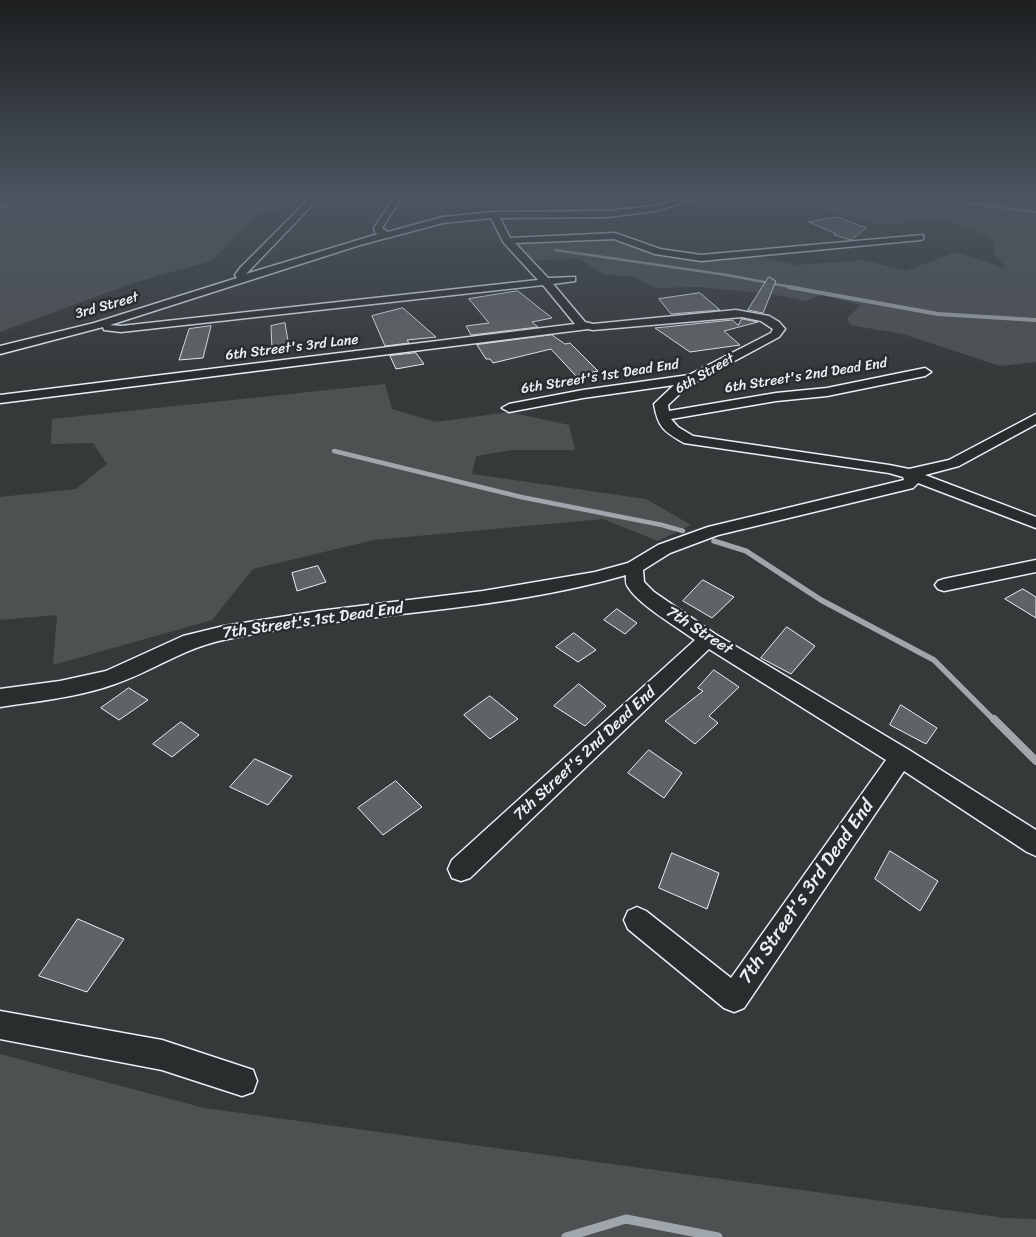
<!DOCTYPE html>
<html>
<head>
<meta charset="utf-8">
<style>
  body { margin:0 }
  canvas { display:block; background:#35393a }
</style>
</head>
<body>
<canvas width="1036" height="1237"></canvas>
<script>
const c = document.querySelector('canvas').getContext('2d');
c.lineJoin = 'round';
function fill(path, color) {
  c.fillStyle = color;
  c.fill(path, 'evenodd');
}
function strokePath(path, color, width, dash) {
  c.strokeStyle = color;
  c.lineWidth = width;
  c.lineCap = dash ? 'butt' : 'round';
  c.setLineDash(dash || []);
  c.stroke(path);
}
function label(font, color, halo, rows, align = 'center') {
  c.font = font + ' Sriracha,sans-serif';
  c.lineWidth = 5;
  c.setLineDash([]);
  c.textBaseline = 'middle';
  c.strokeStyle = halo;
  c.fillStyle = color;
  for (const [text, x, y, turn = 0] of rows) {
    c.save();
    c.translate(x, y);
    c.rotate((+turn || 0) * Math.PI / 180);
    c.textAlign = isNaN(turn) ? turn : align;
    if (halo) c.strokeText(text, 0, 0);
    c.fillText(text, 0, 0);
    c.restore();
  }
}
const green = new Path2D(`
  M0,199H302L288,208L257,214L211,261L133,283L0,332Z
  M712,199H1036V362L1000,366L903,334L850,325L847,318L861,305L821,295L805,301L772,294L700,287L655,288L634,277L603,274L580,259L528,260L514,243L611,239L661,255L701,261L762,257L796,265L864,260L906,271L956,252L1007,269L995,255L993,241L953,222H915L879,225L795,203L732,204Z
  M385,384L392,409L436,422L509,412L569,425L575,450H512L476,456L472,474L646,499L691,525L658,541L603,519L374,540L253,569L212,620L53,665L57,615L0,620V497L76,489L107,464L93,443L51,444L52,419Z
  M0,1054L204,1108L1005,1218L1036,1219V1237H0Z`);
const streamFar5 = new Path2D(`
  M939,199L1036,212
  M0,207L21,199
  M555,250L727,275L796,288`);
const streamFar4 = new Path2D(`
  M789,287L938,314L1036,320`);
const streamFar3 = new Path2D(`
  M334,451L521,497L662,525L683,531`);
const streamFar2 = new Path2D(`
  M714,541L746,551L821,600L934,660L995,721`);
const streamFar1 = new Path2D(`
  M994,719L1036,761`);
const stream = new Path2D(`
  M566,1237L626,1219L718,1237`);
const building = new Path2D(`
  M838,217L866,228L851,240L834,235L836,234L809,222Z
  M769,277L776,281L763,313L748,310Z
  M518,291L552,318L532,322L538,327L471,335L466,326L489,323L469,299Z
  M700,293L720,310L671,314L659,299Z
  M403,308L436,337L407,340L409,343L385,346L372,316Z
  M742,319L758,322L724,331L740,345L690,352L655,328L732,320L738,325Z
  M285,323L289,347L272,349L271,326Z
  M211,326L203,358L179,360L189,329Z
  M552,335L565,344L570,343L598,371L576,376L551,349L493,363L490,359H486L477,345Z
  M416,353L424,364L396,369L390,356Z
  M318,566L326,582L297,591L292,573Z
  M703,580L734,597L712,618L683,601Z
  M1023,589L1036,597V618L1005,599Z
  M617,609L637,623L625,634L604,620Z
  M787,627L815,646L791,674L761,658Z
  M574,633L596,650L578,662L556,647Z
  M714,670L739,687L709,716L718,723L695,744L665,721L703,691L698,688Z
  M579,684L606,706L585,726L554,706Z
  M129,688L148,700L119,720L101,708Z
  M490,696L518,719L490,739L464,715Z
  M901,705L937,728L926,744L890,725Z
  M181,722L199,735L172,757L153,744Z
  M649,750L682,773L664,798L628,773Z
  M255,759L292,776L268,805L230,787Z
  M396,781L422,807L383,835L358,808Z
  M890,851L938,881L920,911L875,879Z
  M672,853L719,873L707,909L659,888Z
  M78,919L124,939L87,992L39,976Z`);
const minor = new Path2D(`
  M309,199H318L246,274L378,234L375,233L374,228L393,199H401L382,228L388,232L443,217L494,212L607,211L655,206L679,199H693L655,211L607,217L500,218L510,238L615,233L660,249L701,255L923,235V239L920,240L701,261L655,254L614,239L515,243L548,278L575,277V281L553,284L585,322L593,324L736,310L769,316L779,322L785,329L779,337L701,379L686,388L668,405L669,411L776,393L827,388L925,368L931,372L925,376L827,396L776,401L671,419L678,427L693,436L889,465L909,469L949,460L1036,414V424L959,466L925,475L1036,517V528L918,483L913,488L718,535L670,553L643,570L644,582L654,592L715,634L909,750L1036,830V856L1027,852L904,771L744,1008L734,1012L724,1008L628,929L624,920L628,911L637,907L646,911L731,978L886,760L709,649L470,878L461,881L452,878L448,869L452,860L695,640C677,627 639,605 628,587C625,583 626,580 626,575C494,613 356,612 223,640C182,649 153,671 115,684C79,697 38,701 0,707V689L60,681L106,671L183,636L224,626L319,611L483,591L595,572L628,563L658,545L708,527L904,480L903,477L889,473L684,443C663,431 658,427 654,404L674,385L583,398L509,412L502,408L509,404L583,390L689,375L771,333L773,329L761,321L742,317L593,330L588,329L0,403V395L575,324L543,285L121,332L104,330L103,327L0,354V346L94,323L237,278L235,275L240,268ZM491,218L504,243L538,280L121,326L110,325L360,245L443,223Z
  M1036,560V572L944,591L938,589L935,585L938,581L944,579Z
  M0,1011L162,1040L253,1070L257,1081L253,1092L242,1096L162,1070L0,1039Z`);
const farStreetnames = [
  ["3rd Street",107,306,-16],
  ["6th Street's 3rd Lane",292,348,-7],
  ["6th Street",705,374,-30],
  ["6th Street's 2nd Dead End",806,376,-9],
  ["6th Street's 1st Dead End",600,377,-9]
];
const streetNames = [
  ["7th Street's 1st Dead End",313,621,-8],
  ["7th Street",699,631,33],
  ["7th Street's 2nd Dead End",585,754,-43]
];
const nearStreetnames = [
  ["7th Street's 3rd Dead End",807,892,-55]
];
fill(green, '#4d5152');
strokePath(streamFar5, '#a0a7ac', 2.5);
strokePath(streamFar4, '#a0a7ac', 4);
strokePath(streamFar3, '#a0a7ac', 4.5);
strokePath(streamFar2, '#a0a7ac', 5.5);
strokePath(streamFar1, '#a0a7ac', 8);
strokePath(stream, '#a0a7ac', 9);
fill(building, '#5f6365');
strokePath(building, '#e8f1f8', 1);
strokePath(minor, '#e8f1f8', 3);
fill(minor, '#2a2d2e');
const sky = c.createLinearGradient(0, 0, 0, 372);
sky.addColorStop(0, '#1d1f20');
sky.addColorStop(0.53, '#4b5460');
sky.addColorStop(1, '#4b546000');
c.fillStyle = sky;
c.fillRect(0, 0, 1036, 372);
label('14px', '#e8f1f8', '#2a2d2e', farStreetnames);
label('16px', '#e8f1f8', '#2a2d2e', streetNames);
label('19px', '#e8f1f8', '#2a2d2e', nearStreetnames);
</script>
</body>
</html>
